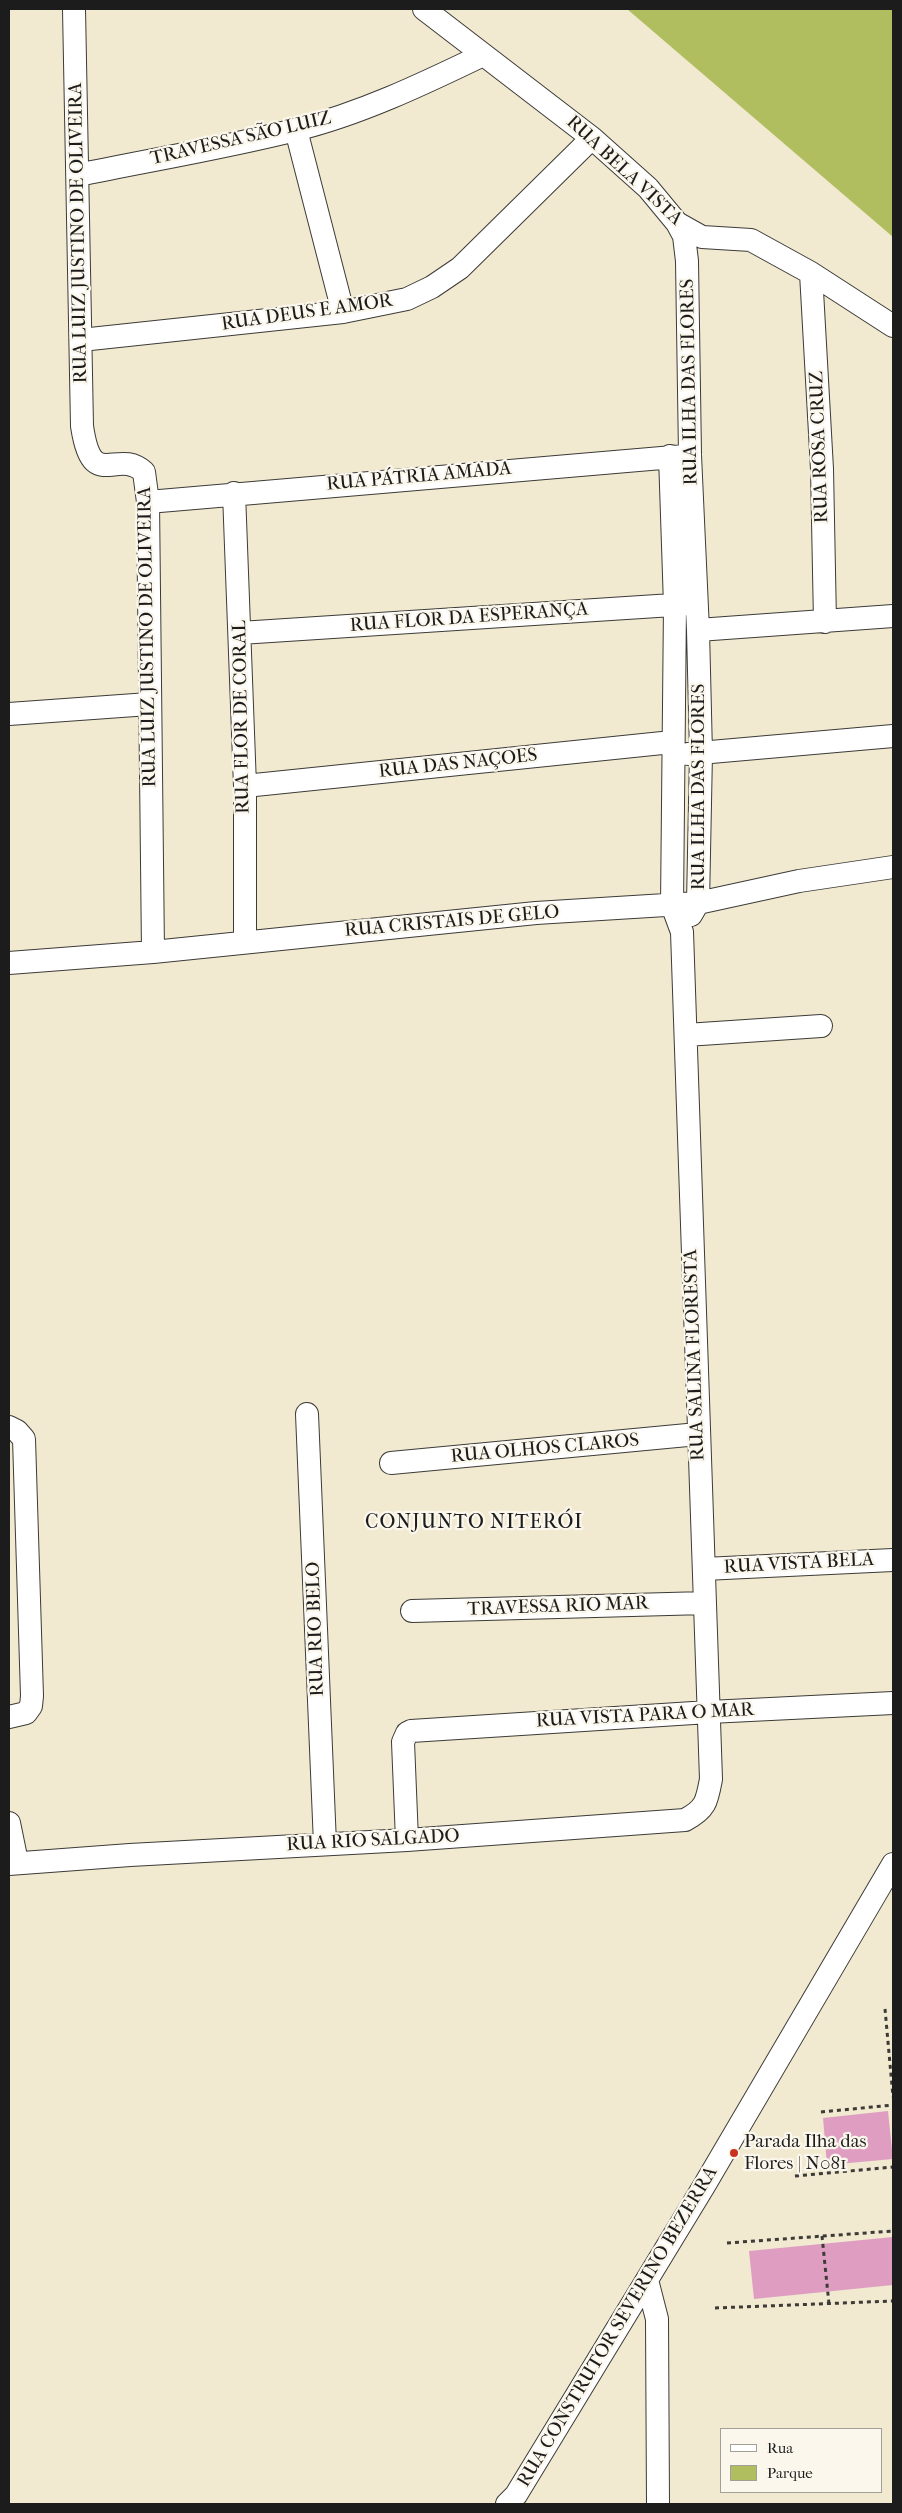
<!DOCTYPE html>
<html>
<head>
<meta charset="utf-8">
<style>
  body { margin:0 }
  #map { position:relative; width:902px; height:2513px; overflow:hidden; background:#f1e9d0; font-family:"IM FELL French Canon",serif }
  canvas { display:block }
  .frame { position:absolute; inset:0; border:10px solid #1c1c1c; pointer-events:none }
  .legend { position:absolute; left:720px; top:2428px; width:162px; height:65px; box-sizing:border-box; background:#fbf7ec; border:1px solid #a29f99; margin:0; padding:6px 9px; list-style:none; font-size:15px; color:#1c1c1c }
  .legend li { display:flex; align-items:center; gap:10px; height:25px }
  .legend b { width:25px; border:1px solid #a29f99 }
</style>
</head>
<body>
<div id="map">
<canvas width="902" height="2513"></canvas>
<div class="frame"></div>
<ul class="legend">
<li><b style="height:6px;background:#fff"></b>Rua</li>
<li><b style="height:14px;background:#b1be60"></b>Parque</li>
</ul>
</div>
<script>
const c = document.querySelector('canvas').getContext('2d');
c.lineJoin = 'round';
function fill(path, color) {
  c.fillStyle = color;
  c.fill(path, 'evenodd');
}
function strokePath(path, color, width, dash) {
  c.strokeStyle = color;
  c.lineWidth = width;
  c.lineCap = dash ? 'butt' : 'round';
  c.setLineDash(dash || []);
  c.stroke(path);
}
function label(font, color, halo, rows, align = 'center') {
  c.font = font + ' "IM FELL French Canon",serif';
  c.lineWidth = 4.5;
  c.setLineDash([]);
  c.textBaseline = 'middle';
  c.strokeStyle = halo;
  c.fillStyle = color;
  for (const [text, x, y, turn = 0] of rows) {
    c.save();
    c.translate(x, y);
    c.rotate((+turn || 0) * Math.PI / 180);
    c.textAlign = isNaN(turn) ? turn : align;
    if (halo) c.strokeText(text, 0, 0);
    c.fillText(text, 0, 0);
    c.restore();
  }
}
const green = new Path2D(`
  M627,9H893V237Z`);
const building = new Path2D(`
  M888,2111L893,2159L827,2165L823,2118Z
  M893,2237V2285L754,2299L749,2251Z`);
const path = new Path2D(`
  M885,2009L893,2097
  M821,2112L893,2105
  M795,2176L893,2167
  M822,2236L829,2304
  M727,2243L893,2231
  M715,2308L893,2301`);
const minor = new Path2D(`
  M74,9L82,426C92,494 116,447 144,472L148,502L153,952
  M424,9L592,138L648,188L677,223L702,237L751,240L811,273L893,326
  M296,130L343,312
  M78,175C150,160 224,148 295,130C360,114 423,84 483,55
  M677,223L684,236L687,261L690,455L698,630L701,753L698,903L691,915
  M811,273L822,469L825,622
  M81,340L343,312L407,299L432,287L460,268L592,138
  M234,493L245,786V942
  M148,502L685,456
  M698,630L893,616
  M240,633L688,604
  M9,714L149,704
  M688,754L893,736
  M245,786L672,742
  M9,963L153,952L536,913L698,903L799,881L893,867
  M686,1035L821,1026
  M307,1414L325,1844
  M9,1427L17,1431L24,1439L32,1696L31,1706L26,1713L9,1717
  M391,1463L698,1434
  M704,1569L893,1560
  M412,1611L705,1603
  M9,1823L17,1862
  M407,1840L403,1742L407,1733L411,1731L709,1712L893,1703
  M9,1864L130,1855L407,1840L685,1820C706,1809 707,1801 711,1779L682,932L672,905L675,605L670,456
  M647,2280L657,2319L658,2504
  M507,2504L516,2495L704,2186L893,1864`);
const markers = [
  [734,2153,5,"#c8321e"]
];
const streetNames = [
  ["TRAVESSA SÃO LUIZ",241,139,-13],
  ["RUA BELA VISTA",624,171,43],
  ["RUA LUIZ JUSTINO DE OLIVEIRA",79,233,-91],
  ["RUA DEUS E AMOR",307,313,-8],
  ["RUA ILHA DAS FLORES",690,382,-91],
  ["RUA ROSA CRUZ",820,447,-92],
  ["RUA PÁTRIA AMADA",419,477,-5],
  ["RUA FLOR DA ESPERANÇA",469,618,-4],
  ["RUA LUIZ JUSTINO DE OLIVEIRA",148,637,-91],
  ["RUA FLOR DE CORAL",242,717,-91],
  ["RUA DAS NAÇOES",458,764,-6],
  ["RUA ILHA DAS FLORES",699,787,-90],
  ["RUA CRISTAIS DE GELO",452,922,-5],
  ["RUA SALINA FLORESTA",695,1355,-92],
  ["RUA OLHOS CLAROS",545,1449,-5],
  ["RUA VISTA BELA",799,1564,-3],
  ["TRAVESSA RIO MAR",558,1607,-2],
  ["RUA RIO BELO",316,1629,-92],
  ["RUA VISTA PARA O MAR",645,1716,-3],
  ["RUA RIO SALGADO",373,1841,-3],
  ["RUA CONSTRUTOR SEVERINO BEZERRA",618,2327,-59]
];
const poiNames = [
  ["Parada Ilha das",744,2142],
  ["Flores | N081",744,2164]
];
const neighbourhoodNames = [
  ["CONJUNTO NITERÓI",474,1523]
];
fill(green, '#b1be60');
fill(building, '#df9ec1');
strokePath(minor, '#3c3b37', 24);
strokePath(path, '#3c3b37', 3, [4, 4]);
strokePath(minor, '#fff', 22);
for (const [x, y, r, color] of markers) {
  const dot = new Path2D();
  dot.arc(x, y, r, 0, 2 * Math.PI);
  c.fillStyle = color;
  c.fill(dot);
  strokePath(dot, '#fbf7ec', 2);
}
label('19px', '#1c1c1c', '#fbf7ec', streetNames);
label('19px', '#1c1c1c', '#fbf7ec', poiNames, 'left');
c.letterSpacing = '1px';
label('20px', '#1c1c1c', '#fbf7ec', neighbourhoodNames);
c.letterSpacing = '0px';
</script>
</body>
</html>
